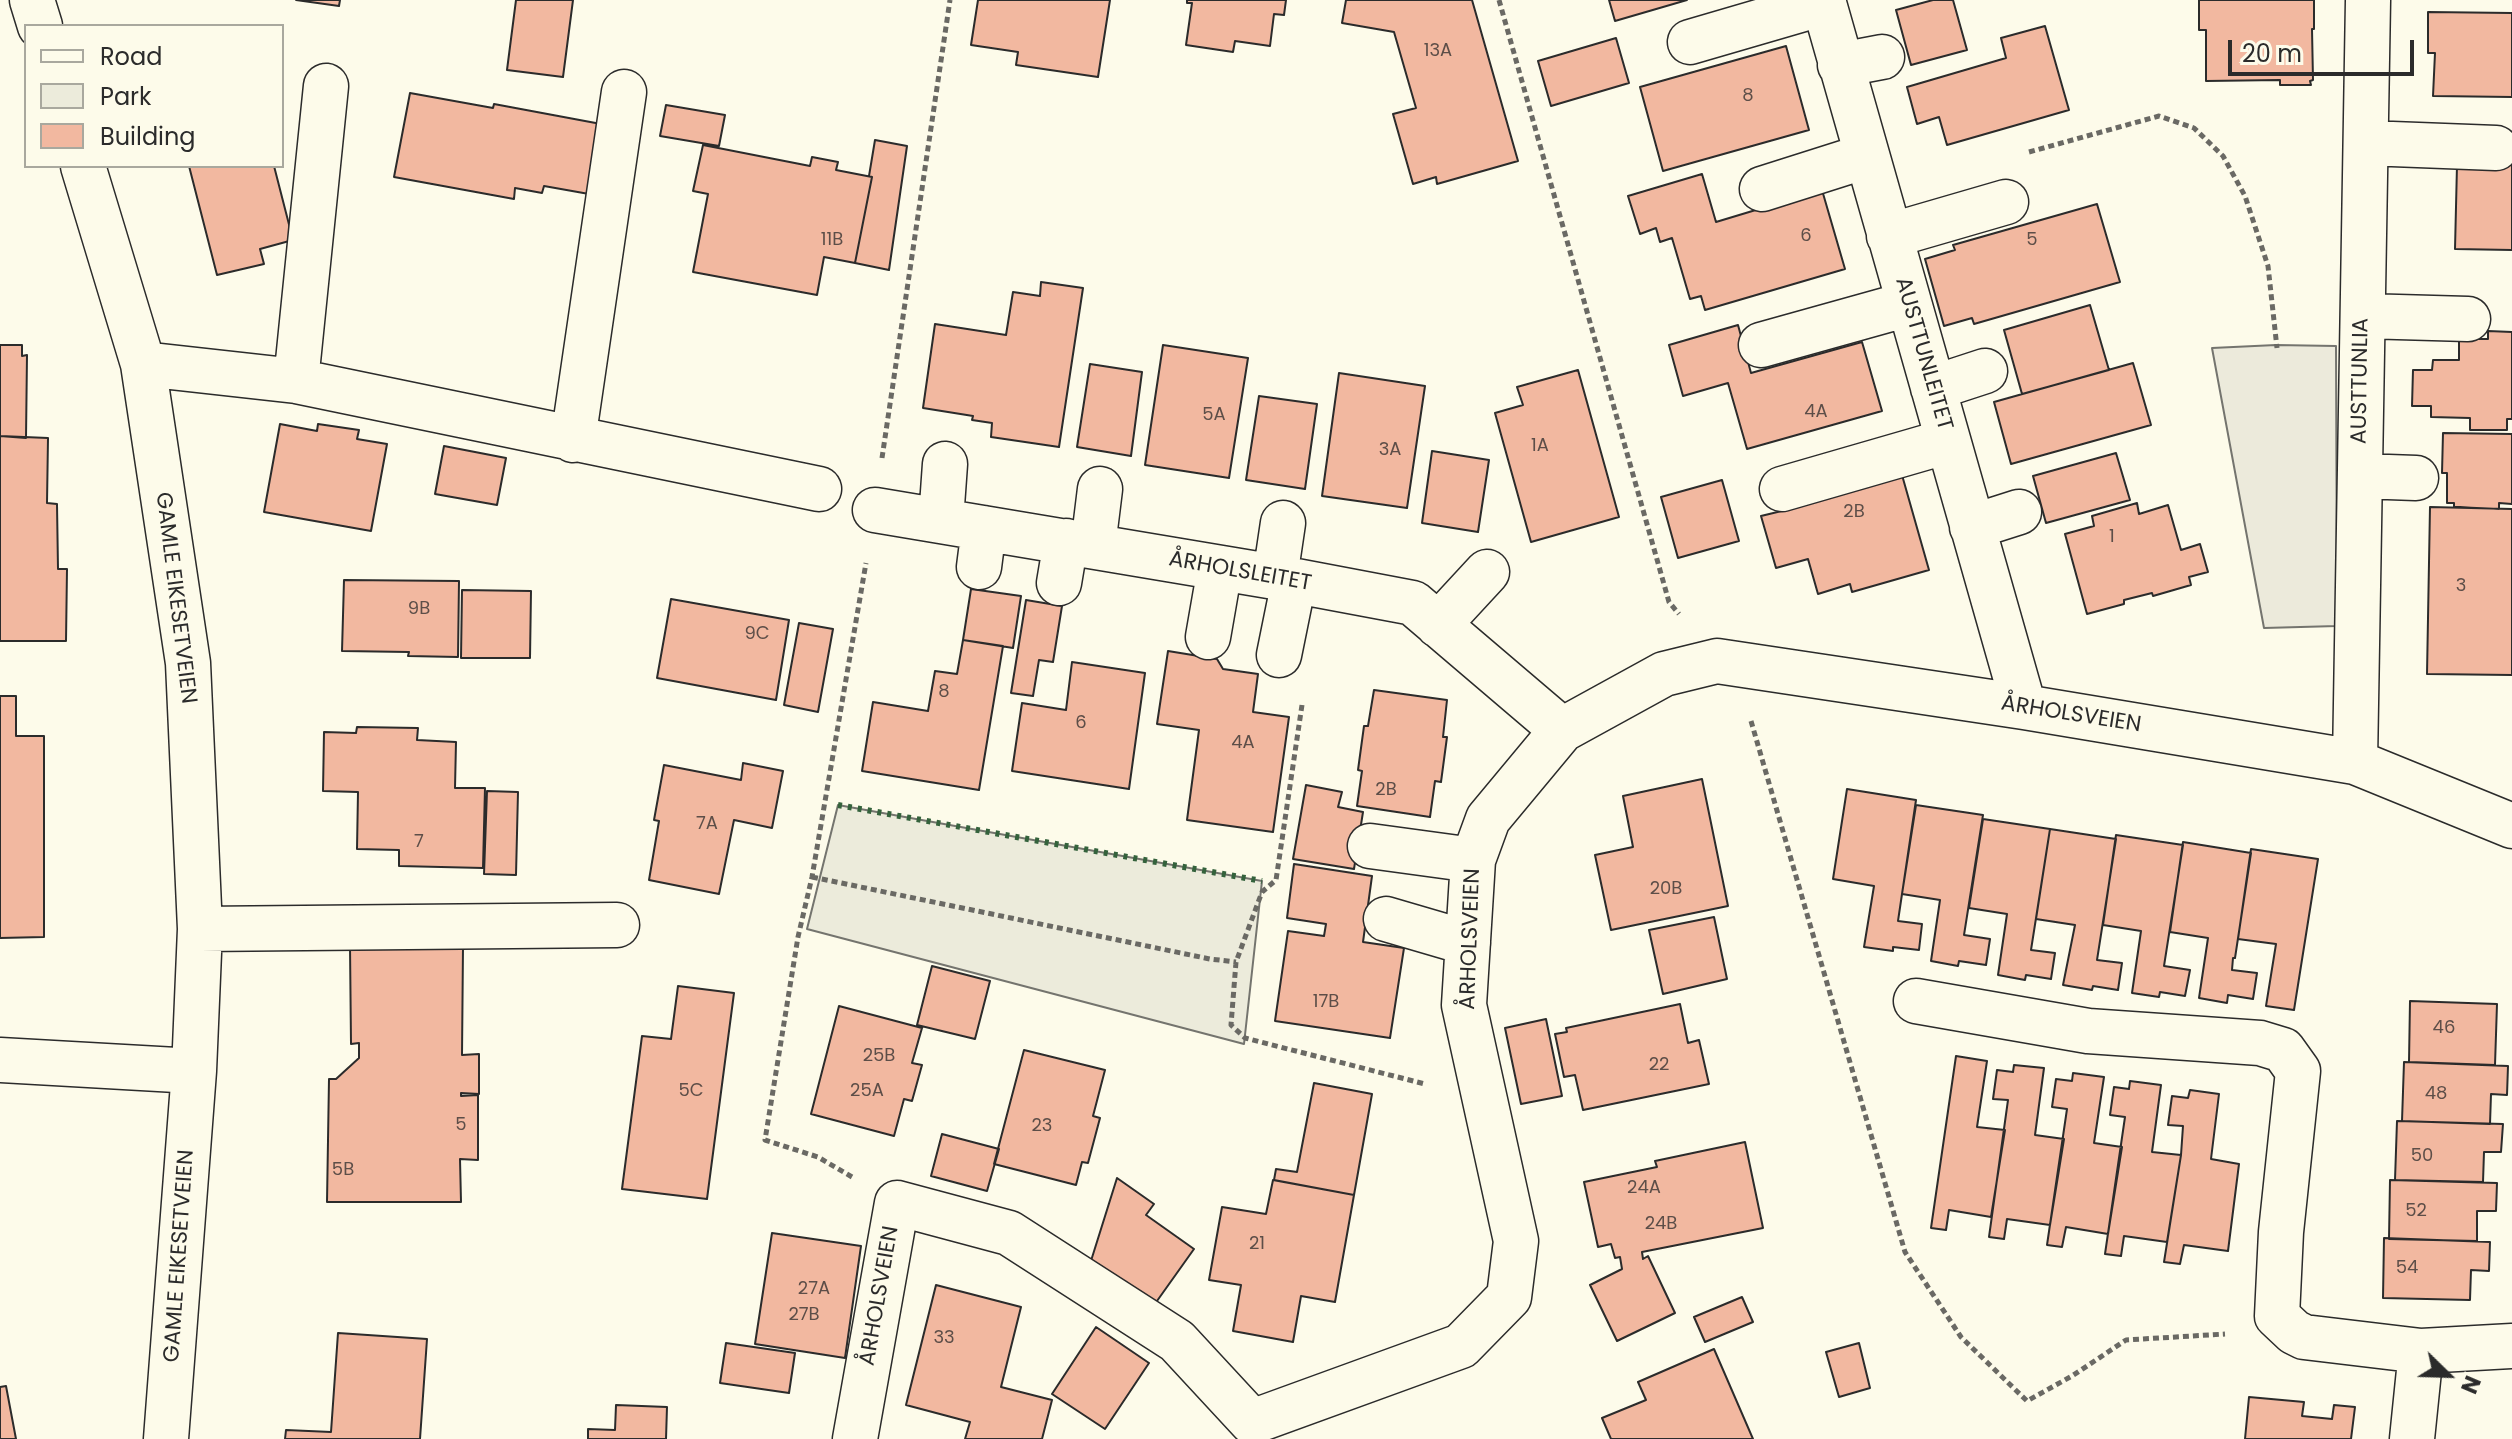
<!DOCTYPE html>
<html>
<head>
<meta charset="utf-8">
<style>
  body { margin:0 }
  #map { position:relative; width:2512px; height:1439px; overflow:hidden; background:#fdfbea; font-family:Poppins,sans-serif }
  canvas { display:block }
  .legend { position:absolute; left:24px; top:24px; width:260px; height:144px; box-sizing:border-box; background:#fdfbea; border:2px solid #a9a89e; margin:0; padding:10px 14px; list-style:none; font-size:24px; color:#2b2b2b }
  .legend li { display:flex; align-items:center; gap:16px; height:40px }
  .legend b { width:40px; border:2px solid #a9a89e }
  .north { position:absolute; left:2408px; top:1335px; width:80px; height:80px; -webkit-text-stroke:6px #fdfbea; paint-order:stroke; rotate:113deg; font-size:22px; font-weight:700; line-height:32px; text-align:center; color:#2b2b2b }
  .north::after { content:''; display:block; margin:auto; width:28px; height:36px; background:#2b2b2b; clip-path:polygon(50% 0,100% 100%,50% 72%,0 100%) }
  .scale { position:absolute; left:2228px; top:40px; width:186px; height:36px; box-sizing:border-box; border:4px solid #2b2b2b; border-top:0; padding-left:10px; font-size:24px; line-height:28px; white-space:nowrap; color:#2b2b2b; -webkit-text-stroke:6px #fdfbea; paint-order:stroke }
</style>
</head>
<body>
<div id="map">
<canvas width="2512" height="1439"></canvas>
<ul class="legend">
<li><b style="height:10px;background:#fdfbea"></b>Road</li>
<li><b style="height:22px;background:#ecebdb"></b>Park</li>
<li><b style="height:22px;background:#f2b8a0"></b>Building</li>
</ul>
<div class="north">N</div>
<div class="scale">20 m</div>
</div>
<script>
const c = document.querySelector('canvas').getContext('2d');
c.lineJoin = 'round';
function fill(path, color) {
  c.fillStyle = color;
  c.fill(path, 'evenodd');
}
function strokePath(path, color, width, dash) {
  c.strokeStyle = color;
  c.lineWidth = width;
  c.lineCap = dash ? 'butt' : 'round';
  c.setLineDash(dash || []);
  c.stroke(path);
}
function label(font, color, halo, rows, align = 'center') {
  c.font = font + ' Poppins,sans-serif';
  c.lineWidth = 6;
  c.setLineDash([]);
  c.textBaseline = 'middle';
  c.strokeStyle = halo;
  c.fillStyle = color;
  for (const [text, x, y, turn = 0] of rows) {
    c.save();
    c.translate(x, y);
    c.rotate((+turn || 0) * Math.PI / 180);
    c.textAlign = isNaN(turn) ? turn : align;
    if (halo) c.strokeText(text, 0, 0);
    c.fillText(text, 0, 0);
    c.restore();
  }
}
const green = new Path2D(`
  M838,805L1262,881L1244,1044L807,929Z`);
const parking = new Path2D(`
  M2276,345L2336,346L2337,626L2264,628L2212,348Z`);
const building = new Path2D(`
  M296,0H340L339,6Z
  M516,0H573L563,77L507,70Z
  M978,0H1110L1098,77L1016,65L1018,52L971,45Z
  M1187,0H1286L1284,15L1274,14L1270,46L1235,41L1233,52L1186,45L1192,3H1187Z
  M1346,0H1472L1518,161L1437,184L1436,177L1413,184L1393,114L1416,108L1394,32L1342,23Z
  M1609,0H1687L1615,21Z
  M1933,0H1953L1967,50L1911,65L1896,10Z
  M2199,0H2314V29H2312L2313,80L2310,81L2311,85H2280V80L2206,81V30H2199Z
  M2428,12L2512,13V97L2433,96L2435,53H2428Z
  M2045,26L2069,110L1947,145L1939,117L1917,124L1907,87L2006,58L2001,38Z
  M1616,38L1629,83L1551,106L1538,61Z
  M1786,46L1809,130L1663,171L1640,87Z
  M410,93L493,108L494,104L601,124L589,194L544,186L542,193L515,188L514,199L394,177Z
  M666,105L725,115L719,146L660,136Z
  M875,140L907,146L889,270L855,263L872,177L869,176Z
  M703,145L810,166L812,157L838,162L836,170L872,177L855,263L824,257L817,295L693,272L708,194L693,191Z
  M2512,159V250L2455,249L2457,165Z
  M189,166H274L293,240L260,249L264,264L217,275Z
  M1702,174L1716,222L1822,190L1845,269L1705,310L1701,296L1690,299L1672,238L1660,242L1656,228L1640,234L1628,196Z
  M2097,204L2120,282L1974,324L1972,318L1944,326L1925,259L1955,250L1953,245Z
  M1041,282L1083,288L1059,447L991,437L992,423L972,420L973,416L923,408L935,324L1006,335L1013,292L1040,296Z
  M2090,305L2109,370L2022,394L2004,330Z
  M1738,325L1751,373L1862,342L1882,411L1747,449L1728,383L1683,396L1669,345Z
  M2488,331L2512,332V419H2507V430H2470V418L2431,417V406H2412L2413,370H2432L2433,360H2459V339H2488Z
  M0,345H22V356L27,355L26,438L0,436Z
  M1163,345L1248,358L1229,478L1145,465Z
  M2133,363L2151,425L2011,464L1994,402Z
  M1090,364L1142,372L1131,456L1077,447Z
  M1578,370L1619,517L1531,542L1495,413L1523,405L1517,387Z
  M1339,373L1425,386L1407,508L1322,496Z
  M1259,396L1317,404L1305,489L1246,480Z
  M280,424L317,431L318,424L359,430L357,439L387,444L371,531L264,512Z
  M2443,433L2512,434V504L2499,503V509L2454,507V503H2447V473H2442Z
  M0,436L48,438L47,503L57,504L58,569H67L66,641H0Z
  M444,446L506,458L497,505L435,494Z
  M1432,451L1489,460L1478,532L1422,523Z
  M2116,453L2130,500L2046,523L2033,476Z
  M1900,468L1929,570L1852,592L1850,584L1818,594L1808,559L1776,568L1761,516L1794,508Z
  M1722,480L1739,541L1678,558L1661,497Z
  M2137,503L2139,514L2168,505L2181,550L2200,544L2208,572L2189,577L2191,585L2153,596L2152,593L2124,600V604L2087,614L2065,534L2094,526L2092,516Z
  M2430,507L2512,509V675L2427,674Z
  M344,580L459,581L458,657L408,656L409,652L342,651Z
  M971,589L1021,596L1013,648L963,640Z
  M462,590L531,591L530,658H461Z
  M671,599L789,620L776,700L657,678Z
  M1026,600L1062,606L1053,662L1039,660L1033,696L1011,693Z
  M799,623L833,629L818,712L784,705Z
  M963,640L1003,646L979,790L862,771L873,702L928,711L935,671L957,674Z
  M1168,651L1217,659L1223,669L1258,674L1253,712L1289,717L1273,832L1187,820L1199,730L1157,724Z
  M1072,662L1145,673L1129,789L1012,771L1022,703L1066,710Z
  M1374,690L1447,700L1443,737H1447L1441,782L1435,781L1430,817L1357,806L1362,771L1358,770L1364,726H1368Z
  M0,696H16V736H44V937L0,938Z
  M357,727L418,728L417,740L456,742L455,788H485L483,868L399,866V850L357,849L358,792L323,791L324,732L356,733Z
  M743,763L783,771L772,828L734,820L719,894L649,880L659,821L654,820L664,765L741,780Z
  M1702,779L1728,906L1611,930L1595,855L1633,847L1623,796Z
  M1306,785L1342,792L1338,807L1363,812L1354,869L1293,859Z
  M1847,789L1916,800L1898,921L1922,924L1919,950L1893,947V951L1864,947L1874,886L1833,879Z
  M487,791L518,792L516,875L484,874Z
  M1916,805L1983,815L1964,935L1990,939L1986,965L1959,961L1958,966L1931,961L1940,900L1902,894Z
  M1983,819L2050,829L2031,950L2055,953L2051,979L2026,975L2025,980L1998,975L2007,914L1969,908Z
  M2050,829L2116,839L2097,960L2122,963L2118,990L2093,986L2092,990L2063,985L2075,925L2036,919Z
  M2116,835L2183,845L2164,966L2190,970L2185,996L2160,992L2159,997L2132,993L2141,931L2103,925Z
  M2183,842L2251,853L2235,958H2233L2232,970L2257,973L2253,999L2228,995L2227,1003L2199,998L2208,938L2170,932Z
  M2251,849L2318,859L2294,1010L2266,1006L2276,944L2238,939Z
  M1294,864L1372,876L1363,942L1404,948L1390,1038L1275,1021L1288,931L1324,936L1326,924L1287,918Z
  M1714,917L1727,979L1663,994L1649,930Z
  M350,946L463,947L462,1055L479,1054V1094L461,1093V1096L478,1095V1160L460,1159L461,1202H327L329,1079H336L359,1058V1043L351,1044Z
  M932,966L990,981L975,1039L917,1025Z
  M678,986L734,993L707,1199L622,1189L642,1036L671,1039Z
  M2410,1001L2497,1004L2495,1065L2409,1062Z
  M1680,1004L1688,1043L1699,1040L1709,1084L1583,1110L1575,1075L1564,1077L1555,1034L1567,1032L1566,1028Z
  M839,1006L922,1028L912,1063L922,1065L912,1101L904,1099L894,1136L811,1114Z
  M1546,1019L1562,1096L1521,1104L1505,1028Z
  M1024,1050L1105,1070L1093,1116L1100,1118L1088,1163L1082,1162L1076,1185L994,1164Z
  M1956,1056L1987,1061L1977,1127L2005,1130L1991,1217L1949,1210L1946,1230L1931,1228Z
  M2404,1062L2508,1066L2507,1095L2491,1094L2490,1124L2402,1121Z
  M2014,1065L2044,1068L2035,1135L2064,1139L2050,1225L2007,1219L2004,1239L1989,1237L2008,1100L1993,1099L1997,1070L2013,1072Z
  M2073,1073L2104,1077L2094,1143L2122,1147L2108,1234L2066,1227L2062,1247L2047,1245L2067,1109L2052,1107L2056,1079L2072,1081Z
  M2130,1081L2161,1085L2152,1152L2181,1155L2167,1242L2124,1236L2121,1256L2105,1254L2125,1117L2110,1115L2114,1087L2129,1089Z
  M1314,1083L1372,1094L1354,1195L1274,1180L1276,1169L1297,1172Z
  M2190,1090L2219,1094L2211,1159L2239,1164L2228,1251L2184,1245L2180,1264L2164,1262L2181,1155L2183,1126L2168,1125L2172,1096L2188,1098Z
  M2397,1121L2503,1124L2501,1152H2484L2483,1182L2395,1180Z
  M942,1134L999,1149L987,1191L931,1176Z
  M1745,1142L1763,1228L1642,1252L1643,1259L1648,1256L1675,1313L1617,1341L1590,1285L1622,1269L1620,1257L1615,1258L1611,1244L1598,1247L1584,1182L1657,1167L1655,1161Z
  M1117,1178L1154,1204L1146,1215L1194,1249L1152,1308L1090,1264Z
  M1273,1180L1354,1195L1335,1302L1301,1296L1293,1342L1233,1331L1241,1285L1209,1280L1222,1207L1266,1214Z
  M2390,1180L2497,1183L2496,1211H2477V1241L2389,1239Z
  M772,1233L861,1246L845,1358L755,1344Z
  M2384,1238L2490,1242L2489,1271L2471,1270L2470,1300L2383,1298Z
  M936,1285L1021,1307L1001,1387L1052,1400L1042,1439H965L970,1422L906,1405Z
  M1742,1297L1753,1322L1705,1342L1694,1317Z
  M1096,1327L1149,1363L1105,1429L1052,1394Z
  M338,1333L427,1339L420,1439H285L286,1430L331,1432Z
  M726,1343L795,1353L789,1393L720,1383Z
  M1859,1343L1870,1388L1839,1397L1826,1352Z
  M1714,1349L1753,1439H1611L1602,1418L1646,1400L1638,1382Z
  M6,1386L16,1439H0V1387Z
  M2249,1397L2304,1402L2302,1416L2332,1419L2334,1405L2355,1407L2351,1439H2245Z
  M616,1405L667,1407L666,1439H588V1429L615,1430Z`);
const path = new Path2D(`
  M1499,0L1669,602L1679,614
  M2029,152L2159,116L2194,128L2223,156L2245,196L2268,266L2277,348
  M882,458L950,0
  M1302,705L1276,880L1262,892L1236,962L1231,1025L1245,1038L1425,1084
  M1751,721L1905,1252L1961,1337L2027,1401L2072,1376L2126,1340L2225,1334
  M812,877L1210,959L1236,962
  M852,1177L818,1157L765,1140L798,937L812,877L866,563`);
const minor = new Path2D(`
  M32,0L40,26
  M1823,0L2024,707
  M1690,42L1824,3
  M1840,65L1882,57
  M2366,143L2496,148
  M83,166L143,364L188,663L200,929L194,1071L166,1439
  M1762,189L1866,156
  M1889,236L2006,202
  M2363,316L2468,319
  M1761,345L1908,304
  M143,364L296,381L819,489
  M296,381L326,86
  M1933,388L1985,371
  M573,440L624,92
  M2360,476L2416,478
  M1782,489L1948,441
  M875,510L1275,577L1413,603L1562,730
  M941,520L945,464
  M1972,527L2019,512
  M1093,546L1100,489
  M979,567L984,528
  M1275,577L1283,523
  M1059,583L1066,541
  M1438,625L1487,572
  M1208,637L1220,568
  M1279,655L1294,581
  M2355,762L2368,0
  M1370,846L1473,860
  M1386,919L1468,943
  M200,929L617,925
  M1916,1001L2088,1031L2260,1043L2283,1050L2298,1071L2281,1232L2277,1316L2294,1332L2304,1337L2421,1351L2512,1346
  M0,1060L194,1071
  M855,1439L897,1203L1009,1233L1177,1341L1252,1422L1461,1346L1509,1297L1516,1241L1464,1005L1473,860L1488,819L1562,730L1664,674L1717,661L2024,707L2355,762L2512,826
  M2412,1439L2421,1351`);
const hedge = new Path2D(`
  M838,805L1262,881`);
const numberNames = [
  ["13A",1438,51],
  ["8",1748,96],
  ["6",1806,236],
  ["11B",832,240],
  ["5",2032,240],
  ["4A",1816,412],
  ["5A",1214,415],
  ["1A",1540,446],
  ["3A",1390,450],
  ["2B",1854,512],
  ["1",2112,537],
  ["3",2461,586],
  ["9B",419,609],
  ["9C",757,634],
  ["8",944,692],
  ["6",1081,723],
  ["4A",1243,743],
  ["2B",1386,790],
  ["7A",707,824],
  ["7",419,842],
  ["20B",1666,889],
  ["17B",1326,1002],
  ["46",2444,1028],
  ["25B",879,1056],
  ["22",1659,1065],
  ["5C",691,1091],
  ["25A",867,1091],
  ["48",2436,1094],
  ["5",461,1125],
  ["23",1042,1126],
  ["50",2422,1156],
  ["5B",343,1170],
  ["24A",1644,1188],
  ["52",2416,1211],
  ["24B",1661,1224],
  ["21",1257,1244],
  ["54",2407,1268],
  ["27A",814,1289],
  ["27B",804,1315],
  ["33",944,1338]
];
const streetNames = [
  ["AUSTTUNLEITET",1923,354,74],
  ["AUSTTUNLIA",2361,381,-89],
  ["ÅRHOLSLEITET",1240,572,10],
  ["GAMLE EIKESETVEIEN",175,598,83],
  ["ÅRHOLSVEIEN",2071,715,9],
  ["ÅRHOLSVEIEN",1471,939,-88],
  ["GAMLE EIKESETVEIEN",180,1256,-86],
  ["ÅRHOLSVEIEN",880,1296,-80]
];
fill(green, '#ecebdb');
strokePath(green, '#74746e', 2);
fill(parking, '#eceadb');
strokePath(parking, '#74746e', 2);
fill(building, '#f2b8a0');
strokePath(building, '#2b2b2b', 2);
strokePath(minor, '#2b2b2b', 47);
strokePath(path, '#6a6964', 5, [6, 4]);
strokePath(minor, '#fdfbea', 44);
strokePath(hedge, '#34623c', 6, [4, 6]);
label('18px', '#5d4e48', null, numberNames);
label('22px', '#2b2b2b', '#fdfbea', streetNames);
</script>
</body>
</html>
